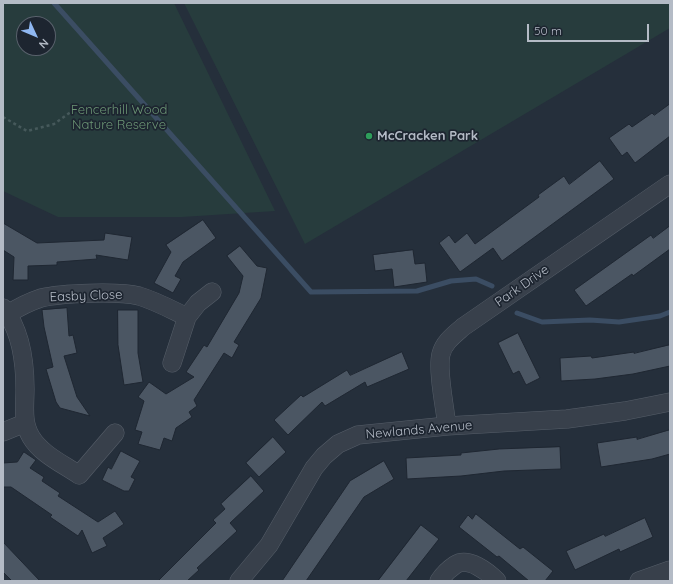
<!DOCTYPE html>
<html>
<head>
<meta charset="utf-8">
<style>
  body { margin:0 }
  #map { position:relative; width:673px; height:584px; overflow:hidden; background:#252f3b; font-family:Quicksand,sans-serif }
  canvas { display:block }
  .frame { position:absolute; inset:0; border:4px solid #b4bbc6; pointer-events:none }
  .north { position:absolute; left:16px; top:16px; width:40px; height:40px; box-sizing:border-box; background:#1d2530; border:1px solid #59616c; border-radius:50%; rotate:134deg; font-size:11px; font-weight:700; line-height:16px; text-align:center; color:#b4bbc6 }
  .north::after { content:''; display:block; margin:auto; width:14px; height:18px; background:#8fb7f1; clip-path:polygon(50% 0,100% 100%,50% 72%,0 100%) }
  .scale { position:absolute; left:527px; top:24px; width:122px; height:18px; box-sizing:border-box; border:2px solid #b4bbc6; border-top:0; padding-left:5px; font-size:12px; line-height:14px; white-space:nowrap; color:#b4bbc6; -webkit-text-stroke:3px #1d2530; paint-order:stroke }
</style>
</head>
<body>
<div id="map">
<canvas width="673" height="584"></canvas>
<div class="frame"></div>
<div class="north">N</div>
<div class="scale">50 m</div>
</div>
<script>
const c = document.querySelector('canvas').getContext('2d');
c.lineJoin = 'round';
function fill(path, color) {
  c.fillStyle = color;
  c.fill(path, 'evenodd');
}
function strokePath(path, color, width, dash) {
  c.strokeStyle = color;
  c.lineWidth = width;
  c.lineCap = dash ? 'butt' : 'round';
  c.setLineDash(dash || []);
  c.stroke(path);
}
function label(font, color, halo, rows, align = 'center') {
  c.font = font + ' Quicksand,sans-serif';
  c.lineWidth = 3.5;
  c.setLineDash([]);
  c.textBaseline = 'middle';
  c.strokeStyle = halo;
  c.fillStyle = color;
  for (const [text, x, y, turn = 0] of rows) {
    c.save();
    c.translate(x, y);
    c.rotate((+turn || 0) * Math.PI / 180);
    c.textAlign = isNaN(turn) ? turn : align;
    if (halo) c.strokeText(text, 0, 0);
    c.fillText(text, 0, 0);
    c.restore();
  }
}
const green = new Path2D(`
  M3,3H174L275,211L182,217H58L3,191ZM24,24H48V48H24Z
  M184,3H670V28L305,244Z`);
const stream = new Path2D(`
  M54,3L311,292L417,291L451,281L476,279L492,286
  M517,313L542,322L590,320L619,322L660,316L670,312`);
const building = new Path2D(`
  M670,104V136L635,163L627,152L622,156L609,138L629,124L632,127L652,113L654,115Z
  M600,161L614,179L502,261L493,248L460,272L439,243L449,235L455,243L467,233L475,244L539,197L538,195L564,176L569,184Z
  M203,220L216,238L183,262L175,276L181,279L173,293L154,283L171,252L166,245Z
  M3,223L37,243L104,240L105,233L132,237L128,260L96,255L97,259L57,262V265L28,266V280H13L14,257L3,250Z
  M670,226V249L633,276L632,274L586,306L574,290L651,235L653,238Z
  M240,246L257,266L267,268L261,298L234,342L239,345L232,358L224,353L194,400L197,406L189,412L192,417L176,428L172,441L164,438L160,450L138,444L142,432L135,430L144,401L138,397L149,382L166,394L194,377L186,372L204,345L207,347L239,293L243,276L227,256Z
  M413,250L415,264L425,263L427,282L394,287L392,269L375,271L373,255Z
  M67,308L69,336L73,335L77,353L64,356L77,397L90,416L60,408L56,402L46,369L53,367L44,327L42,310Z
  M118,310H138V353L143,382L124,385L118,345Z
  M518,333L540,378L526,385L519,371L513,374L498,343Z
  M670,345V366L633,374L595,379L561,381L560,358L591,356L592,358L634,352V353Z
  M402,352L409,369L367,387L365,382L325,406L322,402L288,435L274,420L301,395L303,397L347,370L350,375Z
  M670,430V454L652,459L601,467L597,443L637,437V439Z
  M273,437L286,452L259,477L246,463Z
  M560,447L561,469L504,471L461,476L407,479L406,458L461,455V453L499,449Z
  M121,451L140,461L131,477L135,479L129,491H124L102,480L108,467L111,469Z
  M24,452L36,460L30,468L44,477L42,481L60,493L58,496L98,522L115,511L124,524L103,538L107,546L92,553L82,530L78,536L50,517L52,515L11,487H3V463L17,462Z
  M384,461L394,479L364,497L306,581H282L350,481Z
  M251,476L264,491L230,523L237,531L197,568L199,570L187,581H158L216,523L213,520L225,509L221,504Z
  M476,514L520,549L523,547L553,571L545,581H529L499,556L497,557L459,527L468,515L472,519Z
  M645,518L653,537L620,552L619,549L575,570L566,551L604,534L605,536Z
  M421,525L439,539L406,581H378Z
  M3,542L40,581H12L3,572Z`);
const path = new Path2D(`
  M3,117L27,131L54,124L79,106`);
const street = new Path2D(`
  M3,308C21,330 25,361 25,389C25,406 22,422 31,437C41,454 63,464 79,475L115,433
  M8,314C19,307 29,302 41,298C62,293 119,291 139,296C156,301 172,310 187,317
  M172,363L187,317L198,303L212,292
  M447,426C445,408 437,370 441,354C444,342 454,335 463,327L670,184
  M3,432L25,423
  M239,581L269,545L314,468L324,456L338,444L358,435L447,426L567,419L625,411L670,402
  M439,581C443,575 449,569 455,565C468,556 488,572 497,581
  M639,581L670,570`);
const markers = [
  [369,136,4,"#2e9e5b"]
];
const parkNames = [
  ["Fencerhill Wood",119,110],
  ["Nature Reserve",119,125]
];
const poiNames = [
  ["McCracken Park",377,136]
];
const streetNames = [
  ["Park Drive",522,286,-35],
  ["Easby Close",86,296,-2],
  ["Newlands Avenue",419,430,-5]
];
fill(green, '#273c3d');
strokePath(stream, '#3b4d63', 5);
fill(building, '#4b5663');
strokePath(building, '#1f2732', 1);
strokePath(street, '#565e69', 19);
strokePath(path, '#46595b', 2.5, [3, 3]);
strokePath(street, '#38404b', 18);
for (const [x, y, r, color] of markers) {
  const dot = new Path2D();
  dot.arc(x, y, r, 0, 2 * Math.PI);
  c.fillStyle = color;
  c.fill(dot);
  strokePath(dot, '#1d2530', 1.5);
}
label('13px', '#6c9675', '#1d2530', parkNames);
label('bold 13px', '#b4bbc6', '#1d2530', poiNames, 'left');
label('13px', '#b4bbc6', '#1d2530', streetNames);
</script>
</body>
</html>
